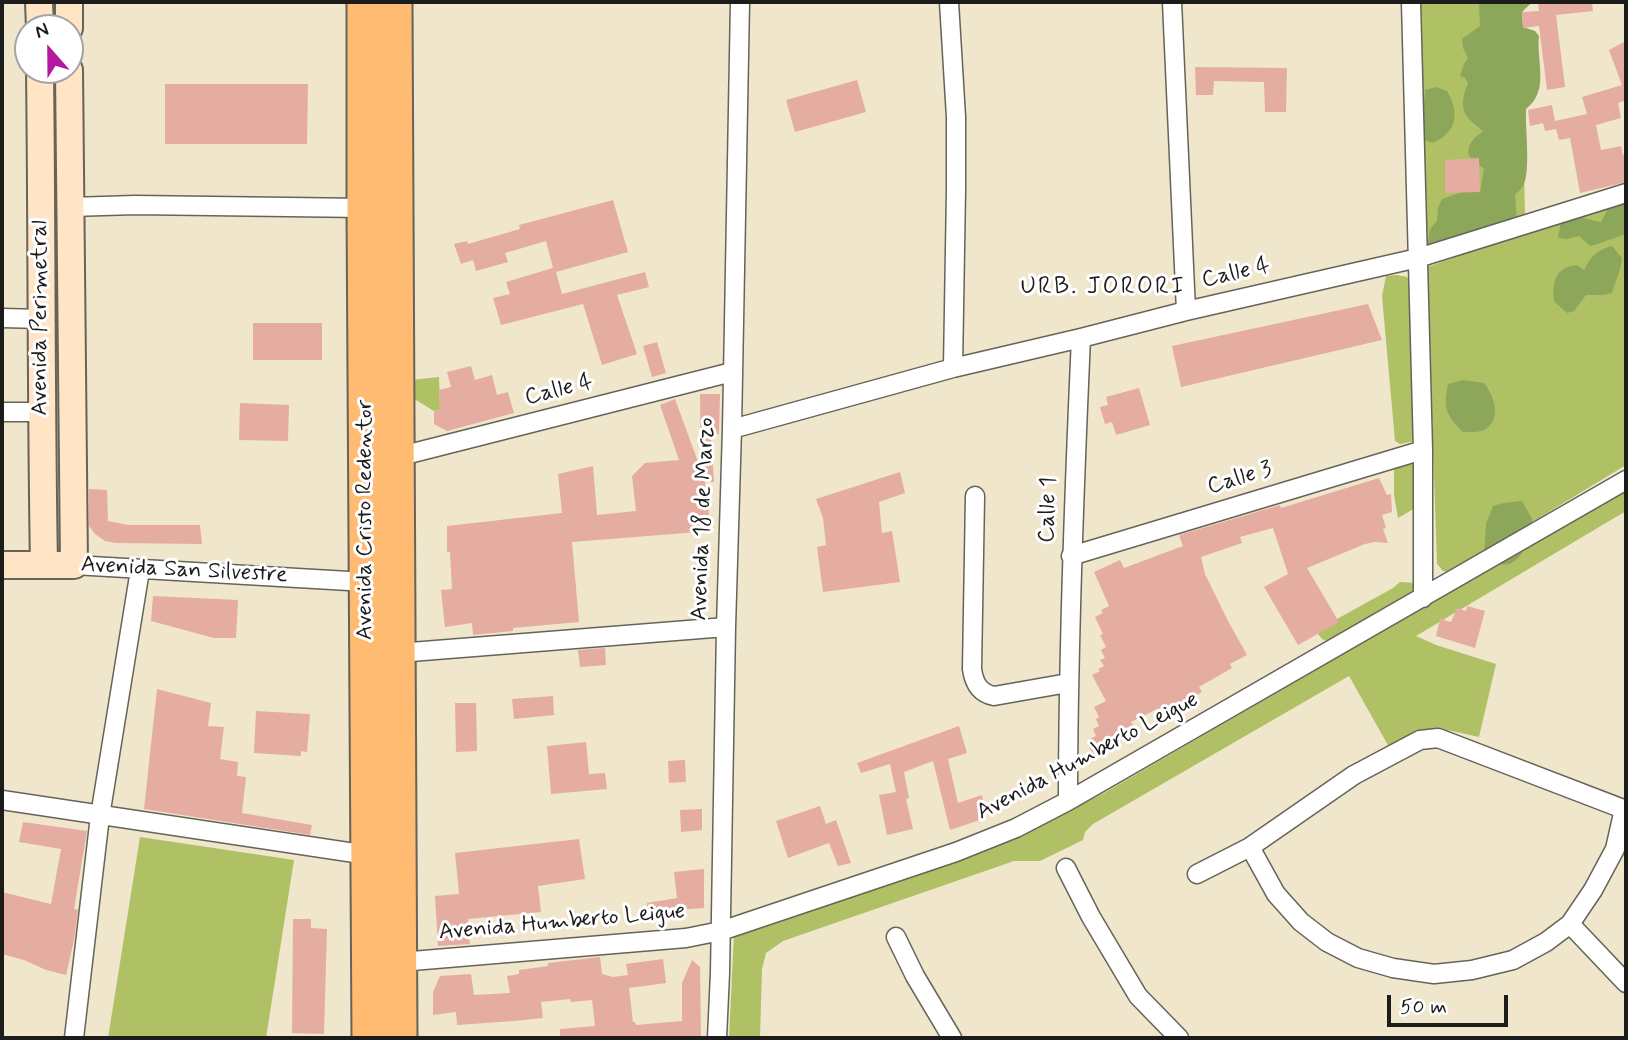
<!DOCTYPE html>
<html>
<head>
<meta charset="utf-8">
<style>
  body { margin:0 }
  #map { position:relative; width:1628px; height:1040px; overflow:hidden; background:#efe6cb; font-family:Mynerve,sans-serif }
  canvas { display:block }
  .frame { position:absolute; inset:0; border:4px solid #1c1c1c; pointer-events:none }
  .north { position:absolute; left:14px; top:14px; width:70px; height:70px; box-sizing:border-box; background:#fff; border:2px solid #a4a4a4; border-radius:50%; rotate:339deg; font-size:19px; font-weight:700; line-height:28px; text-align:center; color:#1c1c1c }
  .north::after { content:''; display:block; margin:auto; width:24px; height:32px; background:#b5179e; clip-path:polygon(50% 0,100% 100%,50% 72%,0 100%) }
  .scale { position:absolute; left:1387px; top:995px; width:121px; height:32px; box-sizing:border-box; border:4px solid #1c1c1c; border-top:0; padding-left:9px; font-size:21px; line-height:24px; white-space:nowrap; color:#1c1c1c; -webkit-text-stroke:5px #fff; paint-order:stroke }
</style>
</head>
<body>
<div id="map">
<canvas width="1628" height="1040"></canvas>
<div class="frame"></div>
<div class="north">N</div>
<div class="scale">50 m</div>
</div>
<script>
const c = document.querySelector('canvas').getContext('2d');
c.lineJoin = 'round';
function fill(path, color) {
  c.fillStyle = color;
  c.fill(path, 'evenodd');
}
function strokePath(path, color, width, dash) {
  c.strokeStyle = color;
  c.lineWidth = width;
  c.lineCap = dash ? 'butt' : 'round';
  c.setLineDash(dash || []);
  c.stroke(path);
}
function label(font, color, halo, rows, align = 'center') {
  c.font = font + ' Mynerve,sans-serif';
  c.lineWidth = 6;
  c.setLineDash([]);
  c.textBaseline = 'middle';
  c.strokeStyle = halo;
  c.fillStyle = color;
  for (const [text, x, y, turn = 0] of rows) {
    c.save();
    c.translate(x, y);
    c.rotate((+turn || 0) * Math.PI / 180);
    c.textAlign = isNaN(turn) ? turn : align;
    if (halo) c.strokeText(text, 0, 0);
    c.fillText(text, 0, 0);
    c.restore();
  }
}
const green = new Path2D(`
  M1413,2H1520L1525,214L1416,246Z
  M1626,198V465L1450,572L1443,571L1437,564L1427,267Z
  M1397,275L1407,277L1411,283L1415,441L1400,444L1395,441L1382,296L1386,276Z
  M439,377L440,409L434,411L411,397V380Z
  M1407,462L1415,466L1417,507L1398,518L1394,495V465Z
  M1626,490V511L1416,636L1436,645L1496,664L1479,737C1434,726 1430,726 1389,747L1349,676L1093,824L1085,832L1083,840L1040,861H1014L783,941L766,953L762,969L760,1038H729L734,934L898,881L996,846L1104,793Z
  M1400,582L1416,583L1410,596L1329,642L1322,639L1318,634L1337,619L1393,588Z
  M140,837L294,860L266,1038H108Z`);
const forest = new Path2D(`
  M1482,2H1532L1522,12L1523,27L1535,31L1539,36C1536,62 1550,90 1526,109C1525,128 1531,172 1523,186C1521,189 1518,192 1515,195L1517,224L1427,249L1430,229L1437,221L1438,208L1442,199L1465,191L1480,192L1484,169L1469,156C1466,145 1474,137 1483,132C1479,127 1475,125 1470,120C1459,110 1463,95 1468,83L1465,78L1460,76L1464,64L1468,58L1463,48L1462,39L1480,26L1479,5Z
  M1436,87L1447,91C1460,113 1457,132 1433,143L1424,140L1423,122L1425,90Z
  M1621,200L1626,204V234L1598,244L1590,246L1579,236L1567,239L1558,238L1561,221C1581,213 1582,219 1601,222L1611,203Z
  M1612,246L1622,258C1621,271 1615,281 1612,293L1603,295H1586L1574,311L1567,313L1554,301C1552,282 1555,267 1577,265L1584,270C1591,256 1597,250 1612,246Z
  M1463,380L1484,383C1494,396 1502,417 1486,429C1480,433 1470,432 1463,432C1446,415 1443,408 1448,384Z
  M1522,501L1532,519C1530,546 1514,583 1484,554L1486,524L1493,506L1504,503Z`);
const building = new Path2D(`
  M1538,2H1592L1593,11L1556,15L1565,87L1547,90L1539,26L1523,28L1522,12L1539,11Z
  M1626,41V100L1618,103L1621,118L1596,125L1601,150L1621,146L1623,155H1626V182L1580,193L1570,138L1559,140L1556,129L1545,131L1543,123L1530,126L1528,110L1552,105L1555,121L1587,114L1582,97L1622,85L1609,50Z
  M1195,67L1287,68L1286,112H1265L1264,82L1214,81L1213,95H1196Z
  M857,80L866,112L795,132L786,100Z
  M165,84H308L307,144H165Z
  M1479,158L1480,192L1445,193V160Z
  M613,200L628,252L556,272L562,294L645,272L649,287L617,295L637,354L602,365L583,304L501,325L493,298L510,294L506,282L553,268L546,241L505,253L508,262L476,271L473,260L461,264L454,244L467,241L468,244L520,229L519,225Z
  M1368,304L1382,340L1181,387L1172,346Z
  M253,323H322V360H253Z
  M657,342L666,373L652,377L643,346Z
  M471,366L475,380L492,375L497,395L508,392L514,413L447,431L434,424V411L440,409L439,390L451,387L447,372Z
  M1139,388L1150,425L1116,435L1112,422L1105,424L1100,407L1108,405L1106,397Z
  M700,394H720L719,434L711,436L714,482H705L711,531L572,542L579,622L513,628V631L473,635L472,623L445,627L441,590L452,589L450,552H447V526L562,513L558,474L593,466L597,515L636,511L632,476L645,463L679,460L660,405L675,399L701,470Z
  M240,403L289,405L288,441L239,440Z
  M900,472L905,493L879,502L882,533L892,531L900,582L823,592L817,547L826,545L823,518L816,499Z
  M1379,478L1387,495L1391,494L1392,512L1382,515L1386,528L1383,529L1388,543L1375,542L1365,544L1307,568L1339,622L1298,645L1264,587L1288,574L1273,528L1240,537L1242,543L1201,557L1205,574L1228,621L1247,655L1230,664L1232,668L1199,687L1202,692L1178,706L1182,711L1171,718L1166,709L1161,712L1159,708L1131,722L1135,728L1108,741L1113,749L1096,759L1089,747L1090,739L1096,736L1093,729L1099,726L1096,719L1099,717L1094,707L1106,701L1092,675L1100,671L1098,669L1104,666L1100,660L1105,658L1101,650L1106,647L1100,635L1103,634L1095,617L1103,613L1101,610L1109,606L1094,572L1120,560L1124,568L1183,546L1179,535L1280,505L1281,508Z
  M89,489L107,490L108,521L128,525H200L202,544L116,543L105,541L95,534L89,526Z
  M153,596L238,600L236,638H214L151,621Z
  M1467,606L1485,611L1475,648L1436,636L1440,619L1451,622L1457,608L1466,611Z
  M605,648L606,665L580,667L578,650Z
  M157,689L211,703L208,726L224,727L220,759L238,762L237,776L246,777L242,813L312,825L310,835L144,809Z
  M553,696L554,715L514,719L512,699Z
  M455,703H476L477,751L456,752Z
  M256,711L310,714L307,752L301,751V756L254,753Z
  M959,726L967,753L948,759L958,803L982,795L986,818L950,830L933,761L904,772L909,798L906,799L913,829L887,835L879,795L896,792L890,764L861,773L857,763Z
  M586,742L589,774L605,773L607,789L551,794L547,746Z
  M685,760L686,782L669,783L668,761Z
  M820,806L826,824L836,820L851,863L838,866L829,843L788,858L776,821Z
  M702,809V830L681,832L680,810Z
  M23,822L87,831L74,909L78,910L74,940L66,975L46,970L24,960L2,954V892L51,904L61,849L19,842Z
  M579,839L585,879L538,886L541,912L468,919L470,944L438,946L435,896L459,894L455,853Z
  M704,869V908L648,912L647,903L677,898L674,872Z
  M293,919H311V928L327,929L324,1034L292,1033Z
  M600,957L602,974L613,977L628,975L626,964L663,959L666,983L629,988L633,1022H635L636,1025L682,1021V983L692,960L700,967L701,1038H560V1029L595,1026L592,1000L571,1002L570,999L541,1002L543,1018L514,1021L457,1025L456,1012L433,1015V992L440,976L471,974L474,995L510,993L507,976L519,974V970L548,966V963Z`);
const street = new Path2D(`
  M949,2L956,117V190L953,368
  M1172,2L1186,311
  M1411,2L1423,450V598
  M71,207L135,205L364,208
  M2,318L42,319
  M2,412H41
  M732,429L953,368L1081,338L1186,311L1418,258L1626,193
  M397,457L732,372
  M975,496L972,669C974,683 979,693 994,696L1068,683
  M1071,556L1423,450
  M74,565L366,582
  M398,653L726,627
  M2,800L368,855
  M1068,801C1068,646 1074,493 1081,338
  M1250,847L1276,894L1301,922L1327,942L1358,958L1393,968L1434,974L1472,970L1513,960L1546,942L1570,924L1593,890L1615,849L1624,809
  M1066,868L1091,917L1138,996L1179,1038
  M1197,874L1250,847L1354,775L1420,740L1438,738L1626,810
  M1570,924L1626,983
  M896,937L915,976L952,1038
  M400,962L686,938L721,931L956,852L1016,828L1068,801L1626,480
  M74,1038L100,816L140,570
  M717,1038L720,973L726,627L732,429L740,2`);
const secondary = new Path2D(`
  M39,2L40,28
  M69,2V28
  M40,70C42,235 41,400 44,565
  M2,565H74L69,70`);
const highway = new Path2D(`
  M364,2V208L369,1038
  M395,2L400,1038`);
const streetNames = [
  ["Calle 4",1236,274,-13],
  ["Avenida Perimetral",41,318,-90],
  ["Calle 4",559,391,-14],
  ["Calle 3",1240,479,-17],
  ["Calle 1",1049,510,-88],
  ["Avenida 18 de Marzo",704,519,-88],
  ["Avenida Cristo Redentor",366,520,-90],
  ["Avenida San Silvestre",184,571,3],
  ["Avenida Humberto Leigue",1088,757,-28],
  ["Avenida Humberto Leigue",562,923,-5]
];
const neighbourhoodNames = [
  ["URB. JORORI",1103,288]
];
fill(green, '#b0c165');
fill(forest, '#8ca75a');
fill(building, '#e5ada1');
strokePath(street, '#666359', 21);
strokePath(secondary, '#666359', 30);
strokePath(highway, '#666359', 37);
strokePath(street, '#fff', 18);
strokePath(secondary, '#ffe4c6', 26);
strokePath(highway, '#febb71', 33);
label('23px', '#1c1c1c', '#fff', streetNames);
c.letterSpacing = '2px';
label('24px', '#1c1c1c', '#fff', neighbourhoodNames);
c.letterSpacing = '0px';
</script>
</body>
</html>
